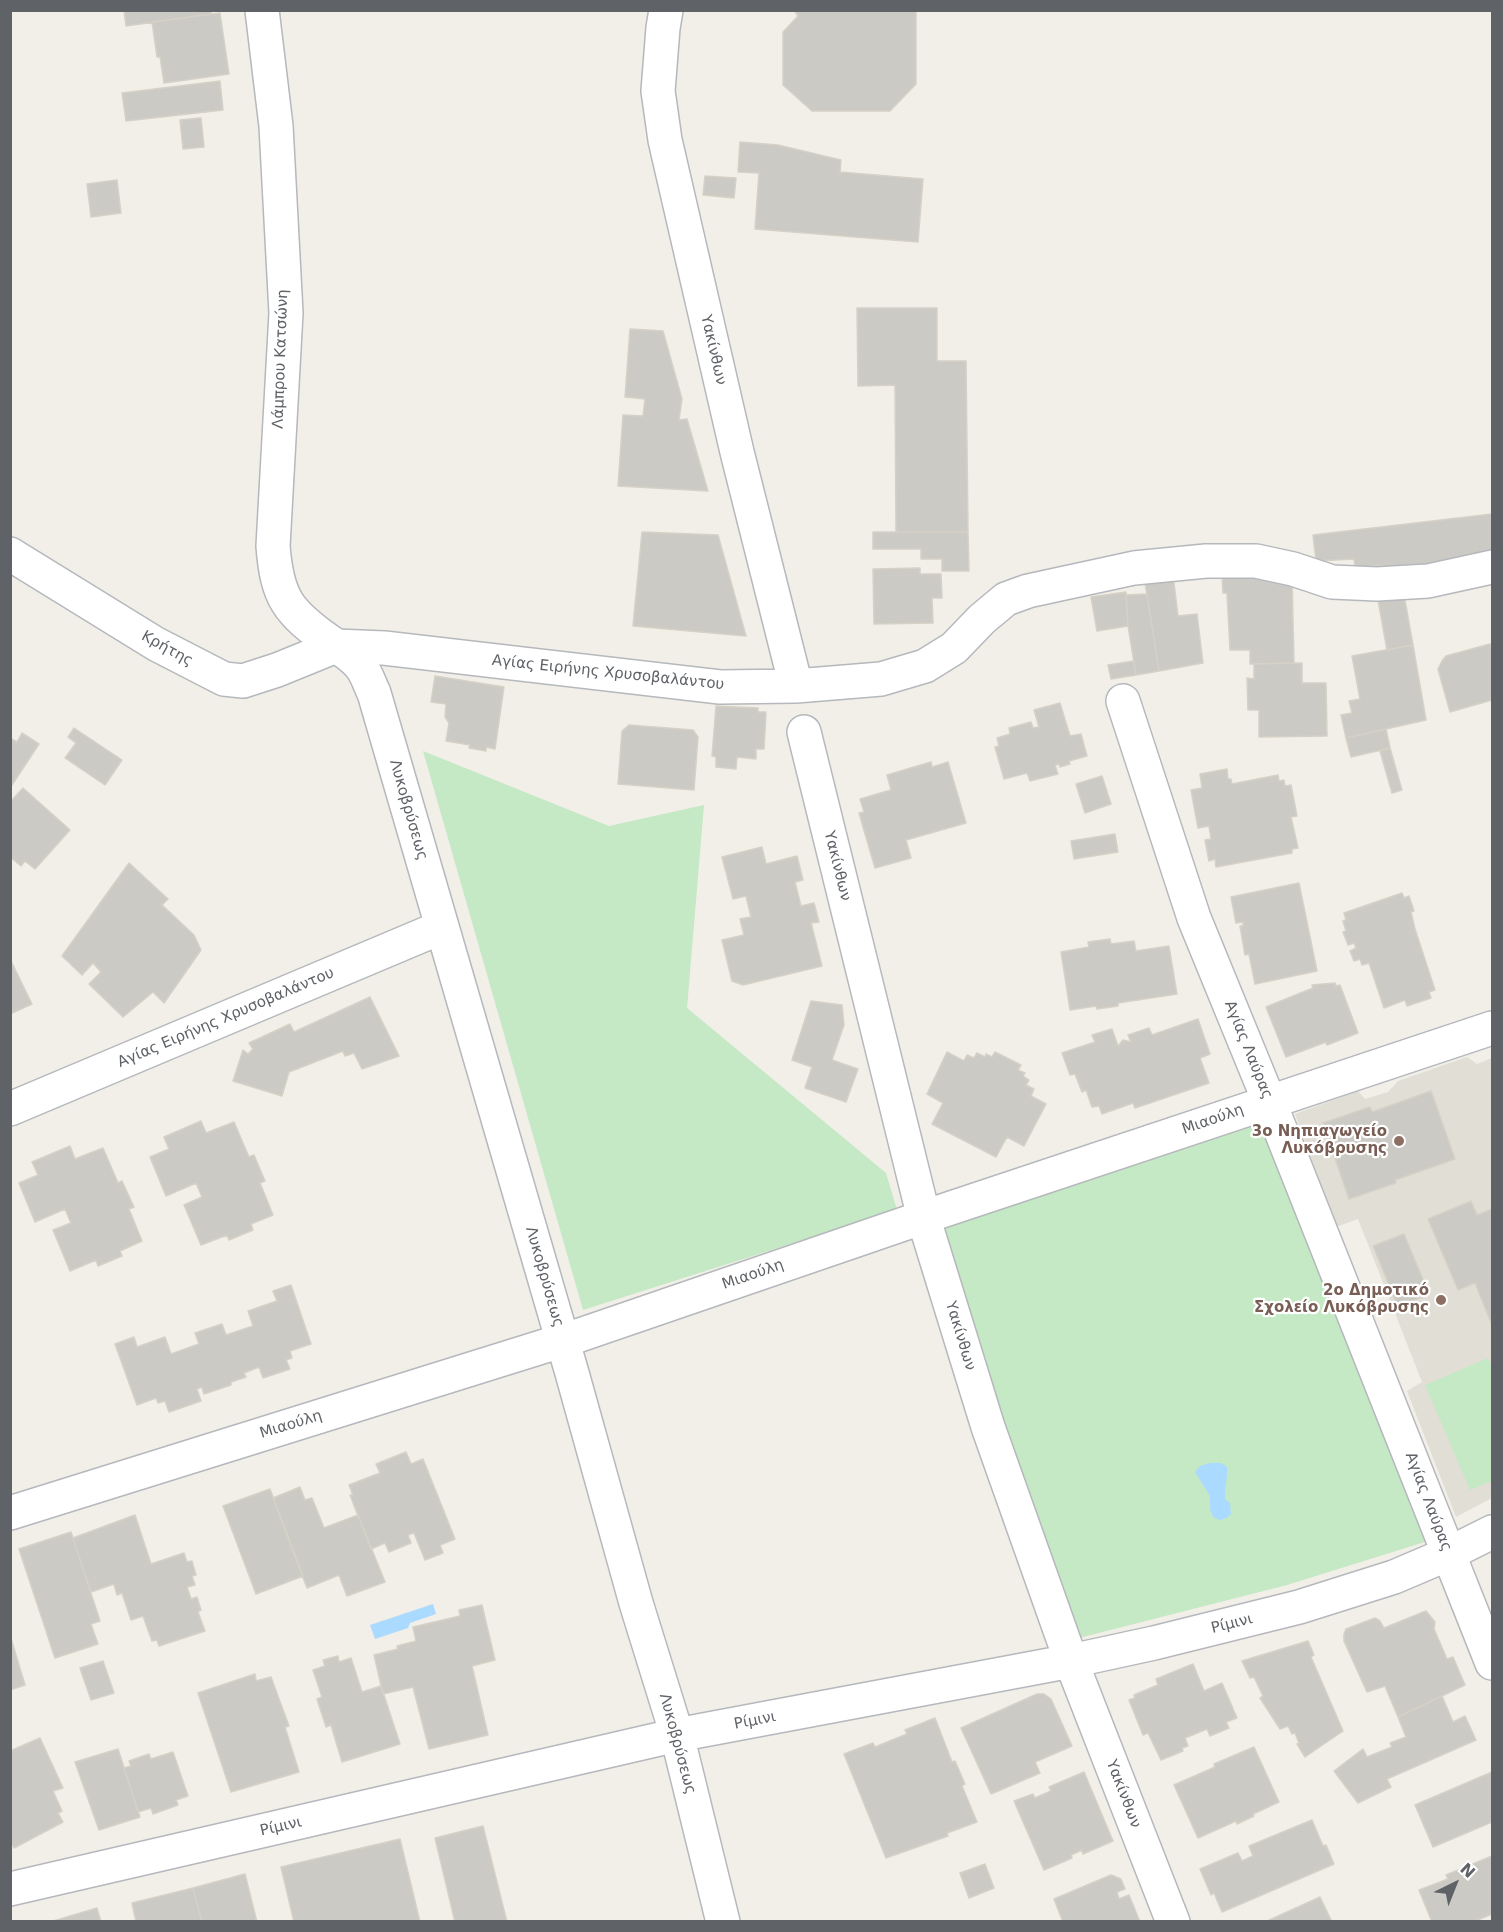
<!DOCTYPE html>
<html>
<head>
<meta charset="utf-8">
<style>
  body { margin:0 }
  #map { position:relative; width:1503px; height:1932px; overflow:hidden; background:#f1efe8; font-family:"DejaVu Sans",sans-serif }
  canvas { display:block }
  .frame { position:absolute; inset:0; border:12px solid #5f6368; pointer-events:none }
  .north { position:absolute; left:1425px; top:1854px; width:60px; height:60px; -webkit-text-stroke:4px #fff; paint-order:stroke; rotate:43deg; font-size:16px; font-weight:700; line-height:24px; text-align:center; color:#5f6368 }
  .north::after { content:''; display:block; margin:auto; width:21px; height:27px; background:#5f6368; clip-path:polygon(50% 0,100% 100%,50% 72%,0 100%) }
</style>
</head>
<body>
<div id="map">
<canvas width="1503" height="1932"></canvas>
<div class="frame"></div>
<div class="north">N</div>
</div>
<script>
const c = document.querySelector('canvas').getContext('2d');
c.lineJoin = 'round';
function fill(path, color) {
  c.fillStyle = color;
  c.fill(path, 'evenodd');
}
function strokePath(path, color, width, dash) {
  c.strokeStyle = color;
  c.lineWidth = width;
  c.lineCap = dash ? 'butt' : 'round';
  c.setLineDash(dash || []);
  c.stroke(path);
}
function label(font, color, halo, rows, align = 'center') {
  c.font = font + ' "DejaVu Sans",sans-serif';
  c.lineWidth = 4.5;
  c.setLineDash([]);
  c.textBaseline = 'middle';
  c.strokeStyle = halo;
  c.fillStyle = color;
  for (const [text, x, y, turn = 0] of rows) {
    c.save();
    c.translate(x, y);
    c.rotate((+turn || 0) * Math.PI / 180);
    c.textAlign = isNaN(turn) ? turn : align;
    if (halo) c.strokeText(text, 0, 0);
    c.fillText(text, 0, 0);
    c.restore();
  }
}
const education = new Path2D(`
  M1467,1057L1477,1064L1492,1058V1498L1456,1517L1407,1391L1422,1382L1358,1219L1336,1227L1295,1114L1358,1091L1365,1099L1388,1092L1398,1081Z`);
const green = new Path2D(`
  M423,751L609,826L704,805L687,1008L886,1173L897,1210L583,1310Z
  M1261,1114L1428,1541L1287,1585L1075,1639L998,1412L941,1222Z
  M1488,1358L1492,1368V1481L1470,1490L1425,1385Z`);
const water = new Path2D(`
  M1210,1463H1221L1227,1467C1228,1478 1224,1488 1225,1499L1230,1503L1231,1514L1227,1518L1220,1520L1213,1517L1210,1509V1496L1195,1472L1200,1466Z
  M433,1604L436,1614L410,1623L408,1628L375,1639L370,1625Z`);
const building = new Path2D(`
  M124,10H211V14L126,26Z
  M916,10V84L890,111H812L783,85V32L798,16L794,10Z
  M220,13L229,74L164,83L160,57H157L152,22Z
  M220,81L223,110L126,121L122,93Z
  M201,118L204,147L183,149L180,120Z
  M740,142L778,145L841,160L840,172L923,179L918,242L755,229L759,173L738,172Z
  M705,176L736,178L734,198L703,195Z
  M117,180L121,213L91,217L87,184Z
  M857,308H937V361H966L968,532H896L895,385L858,386Z
  M630,329L663,331L682,399L679,420L687,419L708,491L618,486L623,415L643,416L645,399L625,397Z
  M1492,514V554L1383,573L1382,565L1355,568L1354,559L1316,561L1313,535Z
  M642,532L718,535L746,636L633,626Z
  M873,532H968L969,571H942V559H921V549H873Z
  M920,568V574H941L942,598H932L933,623L874,624L873,569Z
  M1173,575L1178,616L1197,614L1203,663L1159,671L1144,576Z
  M1222,575L1292,579L1294,663L1250,664V650H1230L1227,593H1223Z
  M1126,592L1128,626L1097,631L1091,597Z
  M1147,594L1159,671L1136,675L1128,626L1126,595Z
  M1404,595L1413,645L1387,650L1378,600Z
  M1490,644L1492,649V700L1450,712L1438,669L1442,661L1446,656Z
  M1413,645L1426,720L1346,738L1341,715L1352,713L1349,701L1360,699L1352,656Z
  M1134,661L1136,675L1111,679L1108,665Z
  M1302,663V683H1326L1327,736L1259,737V710H1248L1247,678L1254,679V664Z
  M435,676L504,687L495,749L486,747V751L469,748L470,745L446,741L449,723L445,717L446,704L431,702Z
  M1060,703L1070,736L1081,734L1087,756L1069,761L1070,764L1060,767L1059,764L1055,765L1058,774L1030,781L1027,773L1004,779L995,747L999,746L997,738L1010,734L1009,728L1031,722L1033,728L1039,727L1034,710Z
  M716,706L758,708V712H766L764,749H756V759L737,757L736,769L716,767V757L712,756Z
  M629,725L693,730L698,737L694,790L618,784L622,731Z
  M74,728L122,760L105,785L65,758L76,743L68,737Z
  M1386,729L1390,748L1351,757L1346,738Z
  M22,733L39,744L10,788V738L17,742Z
  M1390,748L1402,790L1392,793L1380,751Z
  M931,762L932,767L948,762L966,823L906,840L911,858L875,868L859,813L864,812L860,799L891,790L887,775Z
  M1227,769L1228,779H1231L1232,784L1278,775L1279,781L1284,780L1285,786L1291,785L1297,816L1291,817L1298,848L1292,849V853L1216,867L1215,859L1209,861L1205,840L1211,839L1209,826L1198,828L1191,790L1202,788L1200,774Z
  M1102,776L1111,804L1085,813L1076,784Z
  M23,788L70,830L35,869L25,861L21,866L10,857V802Z
  M1115,834L1118,852L1074,859L1071,841Z
  M762,847L766,864L797,856L803,880L795,882L801,906L814,903L819,922L811,923L822,966L743,985L732,981L722,940L744,935L740,919L751,917L746,896L733,899L722,857Z
  M129,863L168,899L162,905L194,935L201,950L164,1003L153,992L123,1017L89,984L101,972L93,963L82,975L62,956Z
  M1299,883L1317,971L1255,984L1249,954L1245,955L1240,926H1243V922L1236,923L1231,897Z
  M1402,893L1404,898L1409,896L1414,911L1411,912L1415,929L1435,990L1429,992L1431,998L1407,1006L1405,1000L1384,1008L1369,963L1362,965L1360,959L1354,961L1350,951L1356,948L1354,943L1348,945L1343,932L1346,931L1343,921L1346,920L1344,913Z
  M1110,939L1111,944L1134,941L1136,951L1169,946L1177,994L1118,1003V1006L1097,1009L1096,1006L1070,1010L1061,952L1089,947L1088,942Z
  M10,959L32,1004L10,1014Z
  M1335,983L1336,986L1340,985L1358,1033L1327,1045L1326,1042L1286,1057L1266,1007L1313,988L1312,985Z
  M370,997L399,1056L362,1069L354,1053L345,1056L343,1051L289,1072L282,1096L233,1081L243,1050L248,1054L253,1049L249,1043L290,1024L294,1032Z
  M811,1001L842,1005L844,1025L832,1060L858,1069L846,1102L805,1088L812,1067L792,1060Z
  M1198,1019L1210,1054L1200,1058L1209,1083L1135,1108L1133,1103L1102,1114L1099,1106L1092,1107L1086,1090L1082,1092L1075,1074L1070,1075L1062,1053L1095,1042L1092,1035L1112,1029L1118,1046L1123,1040L1131,1042L1128,1035L1149,1028L1152,1035Z
  M947,1052L964,1061L967,1055L974,1058L977,1053L985,1057L986,1054L992,1057L995,1052L1021,1065L1018,1070L1025,1073L1023,1076L1029,1080L1026,1085L1034,1089L1031,1096L1046,1104L1024,1146L1007,1137L996,1157L932,1124L943,1103L927,1094Z
  M1431,1091L1455,1159L1395,1180L1396,1183L1349,1199L1323,1123L1370,1107L1372,1112Z
  M201,1121L206,1133L234,1122L249,1157L254,1155L265,1181L260,1183L273,1215L251,1224L253,1230L229,1240L227,1235L201,1245L184,1205L202,1197L196,1183L166,1196L150,1157L169,1149L164,1137Z
  M70,1146L75,1159L103,1148L118,1183L122,1181L134,1207L129,1209L142,1241L120,1251L122,1256L98,1266L96,1260L70,1271L53,1230L71,1223L65,1209L35,1222L19,1183L38,1175L32,1162Z
  M1471,1201L1477,1215L1492,1209V1325L1475,1283L1458,1290L1428,1219Z
  M1404,1234L1429,1294L1398,1307L1373,1246Z
  M291,1285L311,1344L290,1351L292,1358L286,1360L290,1369L263,1378L259,1367L244,1373L246,1377L231,1382V1385L204,1394L202,1387L197,1389L201,1401L169,1412L165,1401L158,1403L156,1398L137,1405L115,1344L134,1337L137,1347L165,1337L171,1354L199,1344L195,1333L222,1324L226,1335L253,1326L248,1311L277,1301L273,1291Z
  M406,1452L411,1464L423,1459L455,1539L440,1545L443,1553L425,1560L414,1533L408,1535L411,1543L389,1552L385,1543L371,1549L350,1495H353L349,1485L380,1473L376,1464Z
  M300,1487L305,1500L312,1498L324,1528L358,1515L385,1582L347,1596L339,1575L307,1588L273,1498Z
  M270,1489L303,1576L256,1594L223,1506Z
  M135,1515L151,1564L184,1553L187,1562L192,1561L196,1575L192,1576L195,1585L187,1587L191,1599L197,1597L201,1610L198,1612L205,1631L159,1646L157,1640L152,1641L143,1616L131,1620L122,1593L117,1595L114,1584L91,1592L73,1538Z
  M71,1532L100,1621L91,1624L98,1644L55,1658L19,1549Z
  M482,1605L495,1660L472,1666L488,1735L429,1749L413,1687L383,1694L374,1655L398,1649L397,1646L416,1641L413,1627L460,1616L459,1610Z
  M1426,1611L1435,1622L1434,1629L1447,1659L1453,1657L1465,1685L1398,1717L1385,1686L1367,1692L1344,1641V1634L1346,1629L1375,1618L1380,1621L1384,1628Z
  M10,1635L25,1685L10,1690Z
  M1308,1641L1314,1655L1311,1657L1343,1731L1305,1757L1297,1744L1299,1743L1295,1733L1292,1734L1288,1726L1280,1729L1260,1698L1263,1696L1254,1677L1250,1678L1242,1661Z
  M338,1656L339,1662L351,1658L362,1692L381,1686L400,1744L342,1762L331,1725L326,1727L317,1699L322,1697L313,1670L325,1666L323,1660Z
  M103,1661L114,1693L91,1700L80,1668Z
  M1193,1664L1204,1691L1222,1683L1237,1718L1226,1722L1229,1728L1210,1736L1207,1729L1185,1738L1188,1746L1182,1748L1183,1751L1161,1760L1148,1733L1143,1735L1129,1700L1135,1698L1134,1695L1158,1685L1156,1679Z
  M255,1674L256,1681L271,1677L289,1726L285,1727L299,1772L231,1792L198,1693Z
  M1037,1694H1044L1051,1699L1072,1746L1035,1762L1040,1773L991,1794L961,1728Z
  M1442,1696L1453,1722L1465,1716L1476,1740L1387,1779L1391,1787L1358,1803L1334,1771L1363,1749L1367,1757L1392,1747L1390,1743L1406,1737L1398,1717Z
  M935,1718L952,1762L955,1761L965,1784L962,1786L977,1822L947,1833L948,1836L886,1858L844,1754L873,1743L875,1747L907,1734L905,1730Z
  M40,1738L63,1788L53,1791L62,1811L58,1813L63,1822L14,1848L10,1841V1751Z
  M1254,1747L1279,1802L1253,1814L1254,1816L1237,1824L1236,1821L1198,1838L1174,1785L1215,1767L1214,1764Z
  M118,1749L140,1817L99,1830L75,1762Z
  M173,1752L188,1796L176,1800L178,1805L153,1814L151,1808L138,1812L124,1768L131,1766L129,1761L149,1754L151,1759Z
  M1084,1772L1113,1841L1083,1854L1082,1850L1071,1855L1072,1858L1044,1870L1014,1801L1033,1794L1035,1798L1051,1791L1049,1787Z
  M1492,1772V1822L1433,1847L1415,1805Z
  M1312,1820L1323,1846L1326,1845L1334,1864L1222,1912L1214,1893L1211,1895L1200,1869L1238,1853L1242,1861L1253,1856L1249,1846Z
  M483,1826L507,1922H455L435,1838Z
  M400,1839L420,1922H294L281,1867Z
  M1492,1856V1914L1473,1922H1432L1419,1890L1448,1879L1446,1875Z
  M985,1864L994,1888L969,1898L960,1873Z
  M245,1874L257,1922H202L193,1888Z
  M1111,1875L1121,1879L1125,1889L1117,1892L1119,1899L1129,1895L1140,1922H1063L1054,1899Z
  M193,1888L202,1922H136L132,1903Z
  M1320,1897L1332,1922H1265Z
  M97,1908L101,1922H50Z`);
const minor = new Path2D(`
  M262,10L276,126L286,313L273,546C277,598 288,612 329,641C340,648 355,658 362,668C367,675 370,685 374,693L572,1373L636,1603L677,1735L723,1922
  M666,10L663,28L658,91L665,140L737,452L796,686
  M10,554L156,644L224,679L243,681L277,670L336,646L384,648L720,687L796,686L881,679L925,666L954,648L982,619L1006,599L1028,591L1134,568L1206,561H1256L1293,569L1332,582L1377,584L1428,581L1492,567
  M1123,701L1194,918L1269,1101L1492,1663
  M804,732L926,1226L988,1427L1071,1661L1173,1922
  M10,1109L442,927
  M10,1513L580,1335L924,1217L1492,1028
  M10,1889L677,1735L1071,1661L1154,1643L1299,1607L1394,1577L1448,1554L1492,1532`);
const markers = [
  [1399,1141,6,"#8d6e63"],
  [1441,1300,6,"#8d6e63"]
];
const streetNames = [
  ["Υακίνθων",713,350,77],
  ["Λάμπρου Κατσώνη",281,359,-88],
  ["Κρήτης",167,649,29],
  ["Αγίας Ειρήνης Χρυσοβαλάντου",608,673,6],
  ["Λυκοβρύσεως",408,810,74],
  ["Υακίνθων",837,866,76],
  ["Αγίας Ειρήνης Χρυσοβαλάντου",226,1018,-23],
  ["Αγίας Λαύρας",1248,1050,68],
  ["Μιαούλη",1213,1120,-19],
  ["Μιαούλη",753,1275,-19],
  ["Λυκοβρύσεως",544,1277,74],
  ["Υακίνθων",960,1336,73],
  ["Μιαούλη",291,1425,-17],
  ["Αγίας Λαύρας",1428,1502,69],
  ["Ρίμινι",1232,1624,-14],
  ["Ρίμινι",755,1721,-11],
  ["Λυκοβρύσεως",677,1744,75],
  ["Υακίνθων",1123,1794,69],
  ["Ρίμινι",281,1827,-13]
];
const educationNames = [
  ["3ο Νηπιαγωγείο",1387,1132],
  ["Λυκόβρυσης",1387,1149],
  ["2ο Δημοτικό",1429,1291],
  ["Σχολείο Λυκόβρυσης",1429,1308]
];
fill(education, '#e1ded6');
fill(green, '#c5e8c5');
fill(water, '#aadaff');
fill(building, '#cccac5');
strokePath(building, '#d6d1c6', 1.5);
strokePath(minor, '#b5b8bc', 36);
strokePath(minor, '#fff', 33);
for (const [x, y, r, color] of markers) {
  const dot = new Path2D();
  dot.arc(x, y, r, 0, 2 * Math.PI);
  c.fillStyle = color;
  c.fill(dot);
  strokePath(dot, '#fff', 2);
}
label('15px', '#5f6368', '#fff', streetNames);
label('bold 15px', '#785e54', '#fff', educationNames, 'right');
</script>
</body>
</html>
